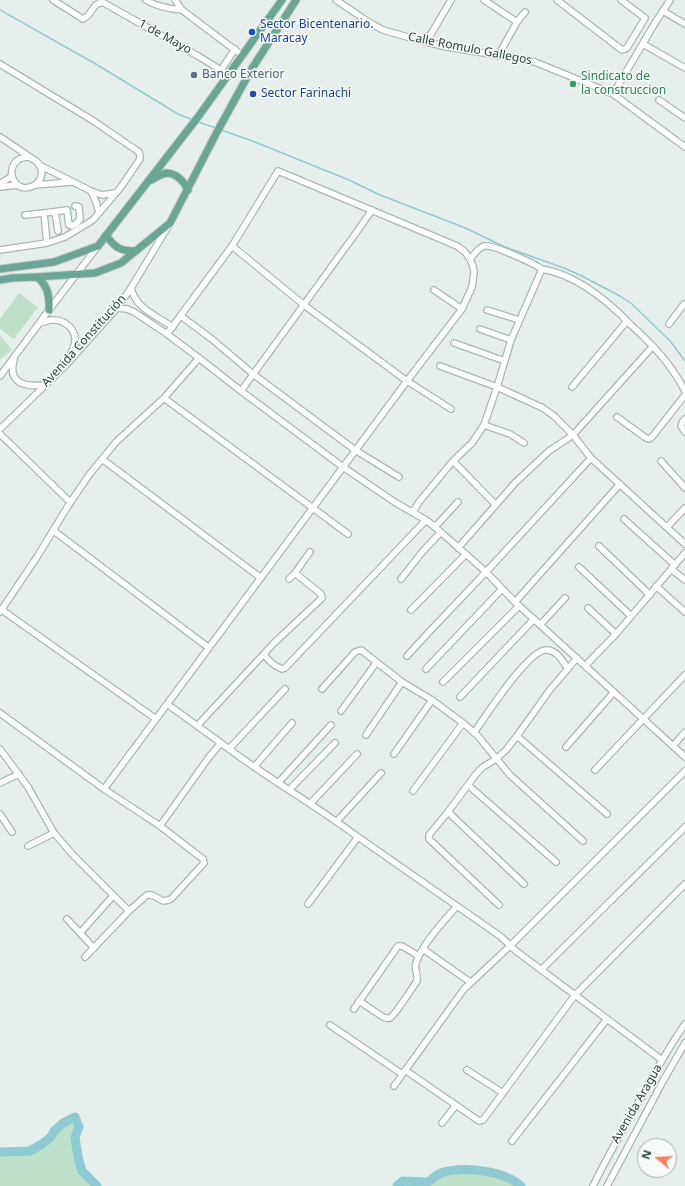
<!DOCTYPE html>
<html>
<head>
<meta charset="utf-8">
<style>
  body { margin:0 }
  #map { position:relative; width:685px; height:1186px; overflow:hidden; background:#e6efeb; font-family:"Noto Sans",sans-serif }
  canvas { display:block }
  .north { position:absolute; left:637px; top:1138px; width:40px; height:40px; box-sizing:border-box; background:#f7fbf9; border:1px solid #a3b1ad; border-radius:50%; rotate:288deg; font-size:11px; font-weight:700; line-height:16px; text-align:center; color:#24423a }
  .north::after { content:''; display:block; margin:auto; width:14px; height:18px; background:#f4845f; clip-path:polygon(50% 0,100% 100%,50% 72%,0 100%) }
</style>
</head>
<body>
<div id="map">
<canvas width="685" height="1186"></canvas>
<div class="north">N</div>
</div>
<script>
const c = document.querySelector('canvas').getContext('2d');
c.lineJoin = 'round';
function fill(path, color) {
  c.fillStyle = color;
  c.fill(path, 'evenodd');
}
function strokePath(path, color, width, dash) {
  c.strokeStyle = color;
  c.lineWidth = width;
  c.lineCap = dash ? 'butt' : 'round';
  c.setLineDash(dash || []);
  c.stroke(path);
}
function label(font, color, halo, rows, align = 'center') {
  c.font = font + ' "Noto Sans",sans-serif';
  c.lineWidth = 3;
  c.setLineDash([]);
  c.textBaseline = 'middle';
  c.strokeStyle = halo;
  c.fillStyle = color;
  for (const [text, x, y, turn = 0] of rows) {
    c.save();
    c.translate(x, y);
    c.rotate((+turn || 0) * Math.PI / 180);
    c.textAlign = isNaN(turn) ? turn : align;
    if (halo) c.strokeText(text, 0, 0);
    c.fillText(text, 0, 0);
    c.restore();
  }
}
const green = new Path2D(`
  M19,293L38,307L14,339L0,329V319Z
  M0,335L12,350L0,359Z
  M75,1117L79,1127L75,1137L78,1157L82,1171L97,1186H0V1152L30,1151L42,1144L51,1137L54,1131L63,1123Z
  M456,1170C478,1171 504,1171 521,1186H397L403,1181L428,1182L439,1174Z`);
const stream = new Path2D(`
  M0,10L94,63L178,114L193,120
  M198,122L216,128
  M221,130L250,140L349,180L380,195L463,227L505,247L564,268L580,275L620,296L632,304L671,342L685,361`);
const river = new Path2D(`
  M0,1152L30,1151L42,1144L51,1137L54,1131L63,1123L75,1117L79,1127L75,1137L78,1157L82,1171L97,1186
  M397,1186L403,1181L428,1182C432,1179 436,1175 441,1173C463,1166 503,1170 521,1186`);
const minor = new Path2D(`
  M53,0L83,19C93,15 92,1 104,3L198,56L221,70L228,76
  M146,0C157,7 169,9 182,10
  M175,0L182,10L243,56
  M336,0L370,23L383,30L411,38L447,47L527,60L535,62L613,94L685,147
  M484,0L517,22
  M557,0L622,50L627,48L645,18L621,0
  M663,11L685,24
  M427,41L451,0
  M643,44L685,68
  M498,56L517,22L525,12
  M0,64L92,120L139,152L140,156V159L121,187L93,220L65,237L47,243L0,250
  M221,70L235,49
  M613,94L655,23L670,0
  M659,100L685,118
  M0,137C10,143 19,150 28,156C31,159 35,159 38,163C52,181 22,199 13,179C11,174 11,169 14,164C17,159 23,157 30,157
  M41,166L91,191L96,202L99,213
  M0,184L12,176
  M35,185L72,182
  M0,187L17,185
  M91,191L102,195L115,193
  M55,212L58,231
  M44,213L67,210L69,225L72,226L77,223L80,219L79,207L75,206
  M25,215L44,213L47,243
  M232,246L304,305L407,381L451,409
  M470,259C474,255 478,248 484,246C492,244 533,263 542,269
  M131,288C136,309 157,316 173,327
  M434,290L462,309
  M487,310L519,320
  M181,316L213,340L253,374L355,450L399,477
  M40,323C44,322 48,320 52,320C64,319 76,329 75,341C74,348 71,354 68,359
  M669,324L684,304
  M480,329L511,340
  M454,343L505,361
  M199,358L241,391L343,467L396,503L426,520L435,527L486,572L515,602L685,757
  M14,360C7,384 26,387 45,385
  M440,366L497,387L543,408L554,416L573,435L591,458L685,544
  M0,376L49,310L98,246
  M572,387L627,321
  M241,391L356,233L372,210
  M164,398L348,534
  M617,417L646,438L649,439L652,437L685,395
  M685,419L683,421L681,426L685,432
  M484,425L510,434L524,443
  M0,429L66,365L117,308L131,288L169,225
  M0,434L70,502
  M102,459L261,578
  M453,461L496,505
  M661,461L685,488
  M413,512L419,502L453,461L472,443L484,425L497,387L511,340L542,269C577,275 607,300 631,325C653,345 671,364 685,391
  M624,519L675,565
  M435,527L458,502
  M667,527L685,508
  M54,531L209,648
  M599,546L650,595
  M458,548L515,483L549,451L573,435L653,346
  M579,567L631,616
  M671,569L685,580
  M295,573L310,552
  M401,579L423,551L440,533
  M656,586L685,612
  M515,602L620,484
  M588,608L616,634
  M2,610L156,719
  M411,610L466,554
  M0,612L37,557L68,506L89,475L116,442L164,398L199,358L167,334L134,312L127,309L117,308
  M540,625L565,598
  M264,654C268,661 275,666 282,669L285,668L426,520
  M407,656L429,632L486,572L591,458
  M585,666L616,634L685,553
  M426,669L502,589
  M443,682L519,606
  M322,689L355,652L361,650L402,682L432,700L463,723L477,735L510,775L583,841
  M460,697L534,619
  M167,704L221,743
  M341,711L376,663
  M0,713L104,789L160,826L203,859L204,863L171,899C158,905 158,893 147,895L129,911L85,957
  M197,726L274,643L322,598L321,594L295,573L289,579
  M474,733C485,717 528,650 546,650C557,650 562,660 568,669
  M366,735L402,682
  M517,736L607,814
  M673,746L685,732
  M566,747L614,692
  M0,749L28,787L54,833L73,855L129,911
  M229,749L285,689
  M394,754L432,700
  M254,767L292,723
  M595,770L685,675
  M0,783L19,774
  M278,783L331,725
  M468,785L556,862
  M104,789L407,381L462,309L472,287L474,272L473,266L470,259L465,252L457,246L278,171L232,246L167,334
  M289,790L335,743
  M413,791L463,723
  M310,804L357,754
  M448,812L524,884
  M0,814L12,832
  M337,821L381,773
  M160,826L209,757L221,743C265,777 314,804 358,837L500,936L516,951L662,1060
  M28,846L54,833
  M308,904L358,837
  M499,905L429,839V835L448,812L476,774L483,767L496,759L506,750L517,736L549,691L577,658
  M67,919L94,948
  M80,933L113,896
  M423,949L470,982
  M541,970L685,827
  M359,1001L383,1017C386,1018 387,1019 390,1018C395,1015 413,987 417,981C418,974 414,969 416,963C422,944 444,921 457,906
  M354,1009L398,946H402L419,956
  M330,1025L402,1074
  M405,1070L479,1121L483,1120L575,995L685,884
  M467,1070L503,1093
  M394,1086L464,989L510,946L685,771
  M442,1123L456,1105
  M512,1141L607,1019
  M593,1186C608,1155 625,1126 642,1096C655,1072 669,1047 685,1024
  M607,1186L663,1081L685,1043`);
const major = new Path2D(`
  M151,180C155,178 161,174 166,173C176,173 184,181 188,190
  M106,235C115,248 120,251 136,251
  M0,269L54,262L98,246L198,117L282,0
  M37,277C48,285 50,297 49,310
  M0,280L12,278L37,277L95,273L121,263L170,223L217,132L251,70L296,0`);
const markers = [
  [252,32,4,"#1a4fb4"],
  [194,75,4,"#5c6f8a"],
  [573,84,4,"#2e9e5b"],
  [253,94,4,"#1a4fb4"]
];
const transitNames = [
  ["Sector Bicentenario.",260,25],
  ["Maracay",260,39],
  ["Sector Farinachi",261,94]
];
const streetNames = [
  ["1 de Mayo",165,37,29],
  ["Calle Romulo Gallegos",470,49,11],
  ["Avenida Constitución",84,341,-48],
  ["Avenida Aragua",637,1104,-60]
];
const serviceNames = [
  ["Banco Exterior",202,75]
];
const leisureNames = [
  ["Sindicato de",581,77],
  ["la construccion",581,91]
];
fill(green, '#bfe0c8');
strokePath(stream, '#8ec9d4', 1.5);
strokePath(river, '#8ec9d4', 9);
strokePath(minor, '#a8b8b2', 8);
strokePath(major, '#c2cac8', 9);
strokePath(minor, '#fff', 5.5);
strokePath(major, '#6aa596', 7);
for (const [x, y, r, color] of markers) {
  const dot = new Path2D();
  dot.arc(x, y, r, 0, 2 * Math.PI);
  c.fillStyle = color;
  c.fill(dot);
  strokePath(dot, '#f7fbf9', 1.5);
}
label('12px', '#164399', '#f7fbf9', transitNames, 'left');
label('12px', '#24423a', '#f7fbf9', streetNames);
label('12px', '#4e5e75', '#f7fbf9', serviceNames, 'left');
label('12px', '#27864d', '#f7fbf9', leisureNames, 'left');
</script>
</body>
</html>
